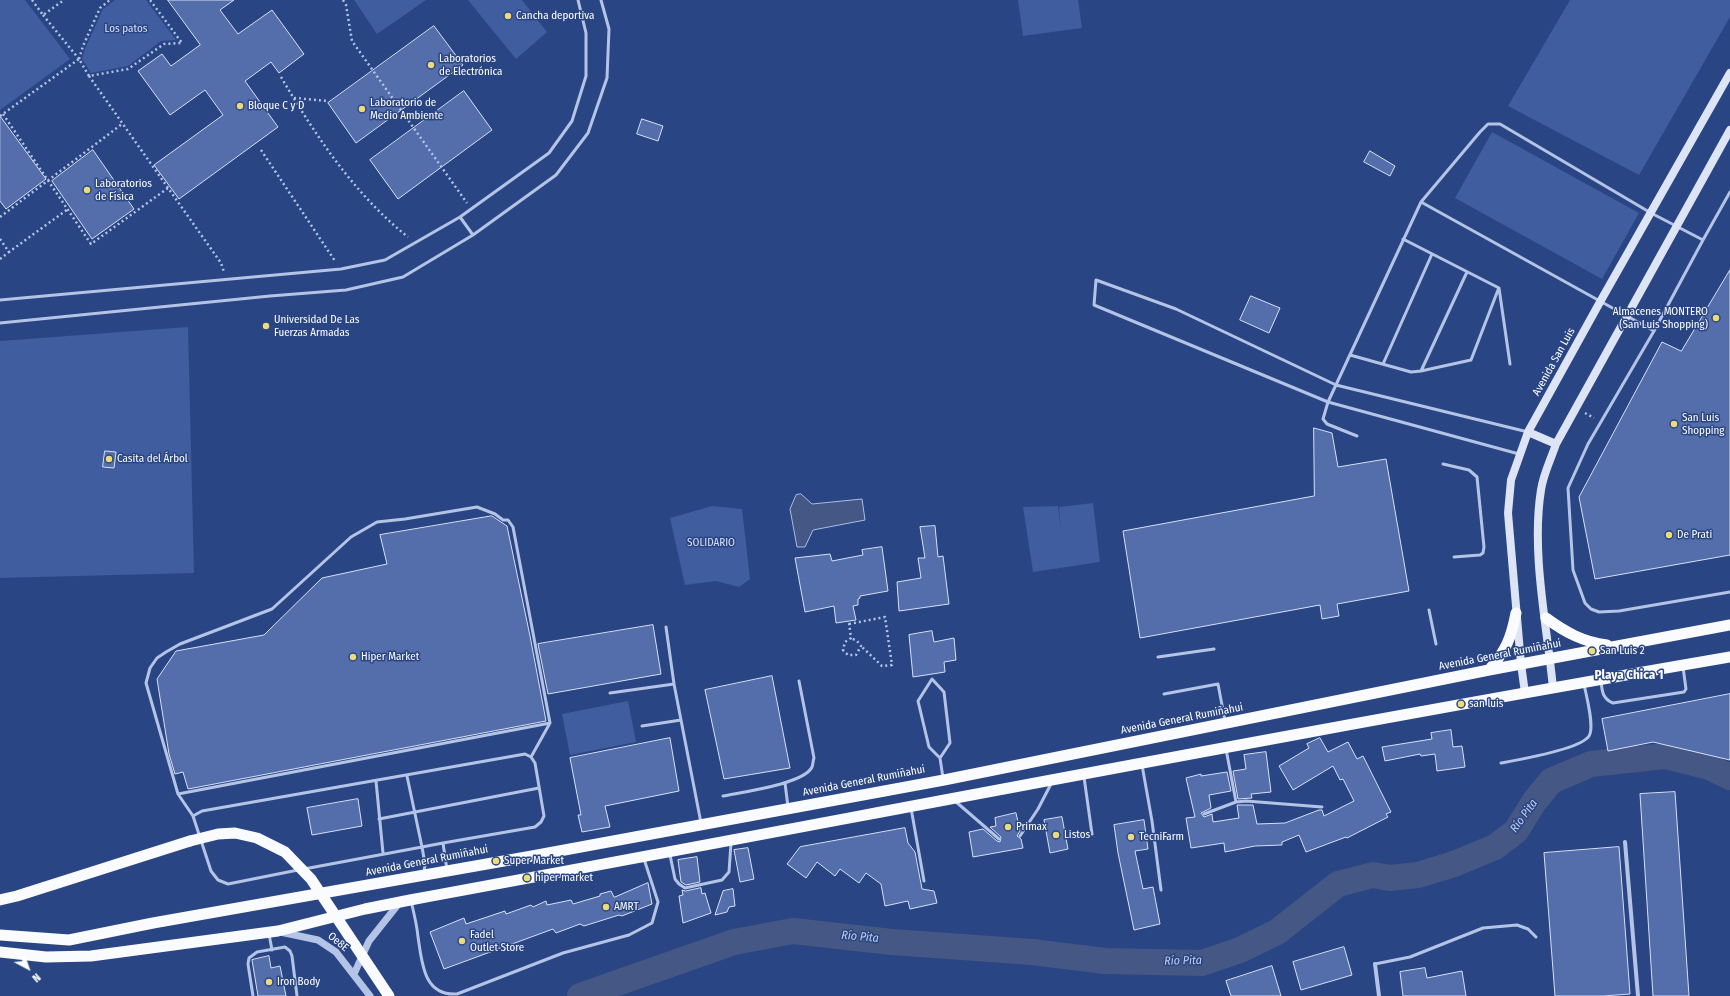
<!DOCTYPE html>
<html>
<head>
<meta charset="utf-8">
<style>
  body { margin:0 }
  #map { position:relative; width:1730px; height:996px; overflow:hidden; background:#2a4583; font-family:"Fira Sans Condensed",sans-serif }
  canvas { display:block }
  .north { position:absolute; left:8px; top:948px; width:40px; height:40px; -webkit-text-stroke:3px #2a4583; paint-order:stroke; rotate:139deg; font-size:11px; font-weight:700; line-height:16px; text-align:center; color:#fff }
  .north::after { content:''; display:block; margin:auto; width:14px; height:18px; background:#fff; clip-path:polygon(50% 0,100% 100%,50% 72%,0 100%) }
</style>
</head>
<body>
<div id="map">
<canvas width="1730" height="996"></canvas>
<div class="north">N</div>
</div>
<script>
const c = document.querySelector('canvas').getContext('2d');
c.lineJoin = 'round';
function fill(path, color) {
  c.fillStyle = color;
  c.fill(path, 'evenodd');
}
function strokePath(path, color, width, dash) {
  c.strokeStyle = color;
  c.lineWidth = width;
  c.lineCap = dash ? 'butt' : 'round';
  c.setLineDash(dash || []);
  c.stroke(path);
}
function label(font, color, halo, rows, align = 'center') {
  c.font = font + ' "Fira Sans Condensed",sans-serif';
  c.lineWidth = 3;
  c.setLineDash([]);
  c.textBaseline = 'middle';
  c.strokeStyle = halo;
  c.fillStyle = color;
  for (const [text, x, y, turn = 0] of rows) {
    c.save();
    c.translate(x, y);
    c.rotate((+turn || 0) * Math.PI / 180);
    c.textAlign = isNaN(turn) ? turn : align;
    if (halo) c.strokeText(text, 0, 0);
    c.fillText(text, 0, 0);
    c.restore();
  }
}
const green = new Path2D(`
  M0,0H25L70,59L0,110Z
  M115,0H146L176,40L161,41L128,66L91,73L82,59L85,49L103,9Z
  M354,0H426L377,34Z
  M468,0H522L547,32L516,59Z
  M1018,0H1078L1082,28L1023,36Z
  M1570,0H1730V17L1639,175L1508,106Z
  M1492,132L1639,213L1602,279L1455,198Z
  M188,327L194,573L0,578V341Z
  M1093,503L1100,562L1033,572L1023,507L1058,506L1061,531L1059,507Z
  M712,506L742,509L750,579L739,587L716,581L685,585L670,518Z
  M628,701L636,742L570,755L562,714Z`);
const water = new Path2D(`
  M801,494L812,504L862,499L865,520L813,530L805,547H797L790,509L796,495Z`);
const river = new Path2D(`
  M580,996L734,942L793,931L892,942L1032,952L1105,961L1202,963L1240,950L1277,932L1338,884L1373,875L1390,878L1418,875L1454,864L1495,847L1516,831L1534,802L1551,781L1591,764L1665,756L1709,767L1730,777`);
const building = new Path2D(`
  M168,0H234L220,10L238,34L272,10L304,54L279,73L271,62L245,81L278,127L179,199L154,165L223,115L205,90L170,115L138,71L162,54L171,66L200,45Z
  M434,26L463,65L356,143L328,103Z
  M464,91L492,130L398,199L370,160Z
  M0,116L46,179L6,209L0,201Z
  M642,119L663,126L658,141L637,134Z
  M93,150L134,209L92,239L52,181Z
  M1370,151L1395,166L1390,176L1364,162Z
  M1730,270V555L1595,579L1579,497L1662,342L1681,351Z
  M1251,296L1280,308L1269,333L1240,320Z
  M1314,428L1332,433L1338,467L1386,459L1409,591L1337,604L1339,616L1322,619L1320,605L1140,638L1123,531L1314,496Z
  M105,451L116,452L114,468L103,467Z
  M492,516L507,526L530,636L546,721L188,789L183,772L175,774L169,754L157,679L176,651L264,635L322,578L387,564L380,535Z
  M935,526L938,557L943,556L949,604L899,611L897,582L921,578L918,558H925L920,527Z
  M882,547L888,591L860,596V598L858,599V605L853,606L856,620L836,623L834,606L805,612L795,558L830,554L832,561L863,555L862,550Z
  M653,625L661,674L548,694L538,644Z
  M932,631L934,642L954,638L956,660L944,662L945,672L913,677L909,635Z
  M772,676L790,768L724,779L705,690Z
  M1730,694V760L1653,742L1608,751L1602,719Z
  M1451,730L1453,747L1462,746L1465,767L1437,771L1435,754L1421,756L1420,754L1385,761L1382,747L1432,739L1431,733Z
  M670,738L679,791L605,806L610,827L582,832L578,815H581L570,758Z
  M1320,738L1328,752L1348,742L1357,759L1363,756L1391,812L1386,814L1388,817L1347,838L1346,837L1306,852L1299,835L1282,842V845L1255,846L1225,852L1224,843L1191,848L1186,818L1195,817L1186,778L1201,774V776L1227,772L1231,791L1209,795L1211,808L1201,813L1204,817L1212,814L1213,822L1239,818L1237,805H1253L1257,824L1285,823L1319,810H1322L1324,816L1354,801L1343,779L1340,780L1333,766L1293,790L1279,766L1309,748L1307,744Z
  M1266,752L1271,792L1251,794L1252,798L1238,799L1233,771L1246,769L1244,755Z
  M1675,792L1689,996H1653L1640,794Z
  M358,799L362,826L312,835L307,808Z
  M1016,813L1020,831L1017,836L1021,839L1023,848L973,857L969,832L983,829L997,841L1000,842L1001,837L990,827L996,826L995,818Z
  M1062,817L1068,849L1050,853L1044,820Z
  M1144,820L1148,849L1135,851L1143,889L1153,887L1160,924L1134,930L1118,853L1114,825Z
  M905,828L908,843L915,852L922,889L934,891L937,903L910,909L908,901L885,906L881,884L866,873L859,883L840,869L835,876L817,862L806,878L787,864L800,847Z
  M1619,847L1630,994L1603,996H1555L1544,853Z
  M748,848L754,879L740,882L734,850Z
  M697,857L700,882L686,885L681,882L678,860Z
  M648,883L652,904L622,916L619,915L584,926L580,924L556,933L553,929L444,969L430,932L464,918L466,924L505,911L506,914L531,905L533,907L546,901L547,905L571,900L573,904L600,896V894L611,891L614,897Z
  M701,888L702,894L705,893L711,913L683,923L679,896L683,895L682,890L685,891Z
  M733,889L735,906L729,907L727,912L715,915L723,891Z
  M1344,947L1352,975L1301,990L1293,962Z
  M269,956L271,968L280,966L286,996H258L252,960Z
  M1272,966L1281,996H1231L1226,981Z
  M1425,968L1427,978L1462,971L1466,996H1403L1400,972Z`);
const path = new Path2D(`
  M32,0L43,15L64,0
  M343,0L346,5L352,41L467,203
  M43,15L79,59
  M79,59L83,46L100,8L110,0
  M89,76L221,263L224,272
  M281,77C316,136 354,194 408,237
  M294,98L328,101
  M3,114L91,244L168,188
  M0,116L79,59L89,76L128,69L164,44L182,43L150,0
  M261,150L335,261
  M0,217L122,124
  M0,239L9,252L68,209
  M0,259L9,252
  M1585,413L1594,418
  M849,623L851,638L845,642L843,650L848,655H856L861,646L857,641L851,638
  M849,624L885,617L892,665L882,666L861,646`);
const service = new Path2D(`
  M1488,124H1500L1651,213L1703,240L1654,331L1421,202L1480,132Z
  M460,217L473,235
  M1403,239L1499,288L1510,364
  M1703,240L1730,192
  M0,300L341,269L385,260L460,217L549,153L572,121L586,76V33L578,0
  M0,323L270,296L346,290L403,277L473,235L556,175L588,133L607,78L609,29L601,0
  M1654,331L1588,444L1568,488L1573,570L1585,603L1591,609L1599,612L1619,611L1730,592
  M1350,355L1411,372L1421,371L1467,272
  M1383,364L1432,254
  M1421,371L1471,360L1498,290
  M1357,436L1327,424L1323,419L1328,402L1421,202
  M1519,454L1328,402L1094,305L1096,280L1176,309L1336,385L1528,432
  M1443,464L1469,470L1477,477L1484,547L1483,553L1480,555L1454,557
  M1429,610L1436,644
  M666,627L674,684L701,823
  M1158,657L1214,649
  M1601,681C1602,692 1603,699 1613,703L1684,692L1686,689L1683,667
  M610,693L674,684
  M1164,694L1218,684L1225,721
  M642,726L681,720
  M1226,749L1236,802
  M940,758L950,743L944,692L932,679L918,701L929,747L940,758L943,778
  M1501,763C1518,760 1581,749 1589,736C1595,727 1586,695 1584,684
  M1142,765L1152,821L1161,890
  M407,776L422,847L443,843
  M1084,777L1092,834
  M376,781L383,853
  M785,783L788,807
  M178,794L550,723
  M723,796C742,792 804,784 812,767C813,765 813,760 814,758L799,681
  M955,801L999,839
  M911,808L924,881
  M1204,814L1236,802L1246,801L1322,807
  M193,816L178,794L146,683L150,668L157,658L166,652L180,644L272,609L351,537L377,522L405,519L477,507L495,514L503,520H508L513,527L550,723L531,757
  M379,819L539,788
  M1020,836L1038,809L1052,782
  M670,855L675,879L679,884L685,888L722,880L729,872L731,843
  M304,869L422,847L425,864L424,873
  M298,870L228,884L218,880L211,871L193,816L202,811L525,754L531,757L535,763L544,816L541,822L535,827L443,843L447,870
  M411,901C414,913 417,925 418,937C422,962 423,996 457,994L563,953L629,935L652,923L658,902L644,859
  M269,934L272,950
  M1375,964L1410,957L1483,928L1517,925L1528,929L1536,937
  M253,996L248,964L249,958L257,952L285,947L290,951L292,956L297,996`);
const minor = new Path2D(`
  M1625,842L1638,996
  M1375,964L1379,996`);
const tertiary = new Path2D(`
  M280,932L318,940L336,952L370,996
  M354,974L369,941L400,902`);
const secondary = new Path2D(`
  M1528,432L1556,444
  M1553,688C1547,626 1531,552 1541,490C1543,475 1551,459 1556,444L1730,130
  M1525,693L1521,664L1508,513L1511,480L1528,432L1600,302L1730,73`);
const trunk = new Path2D(`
  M1546,618C1565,632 1583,642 1607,645
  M1489,670C1506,650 1511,639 1516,613
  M0,900L17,896L190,841
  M0,935L69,940L153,923L532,856L944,780L1489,670L1730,625
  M0,952L46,957L91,956L278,931L365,909L410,900C850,819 1289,733 1730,657`);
const trunkBridge = new Path2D(`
  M190,841L218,834L235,833L257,838L285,852L311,879L389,996`);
const markers = [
  [508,16,4,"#ecdb7b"],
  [431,65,4,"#ecdb7b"],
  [240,106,4,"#ecdb7b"],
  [362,109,4,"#ecdb7b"],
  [87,190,4,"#ecdb7b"],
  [1716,318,4,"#ecdb7b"],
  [266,326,4,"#ecdb7b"],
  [1674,424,4,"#ecdb7b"],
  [109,459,4,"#ecdb7b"],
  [1669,535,4,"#ecdb7b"],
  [1592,651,4,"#ecdb7b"],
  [353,657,4,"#ecdb7b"],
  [1461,704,4,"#ecdb7b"],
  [1008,827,4,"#ecdb7b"],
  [1056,835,4,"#ecdb7b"],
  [1131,837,4,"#ecdb7b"],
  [496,861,4,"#ecdb7b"],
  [527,878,4,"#ecdb7b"],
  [606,907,4,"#ecdb7b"],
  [462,941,4,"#ecdb7b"],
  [269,982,4,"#ecdb7b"]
];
const poiNames = [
  ["Cancha deportiva",516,16],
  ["Laboratorios",439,59],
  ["de Electrónica",439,72],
  ["Laboratorio de",370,103],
  ["Medio Ambiente",370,116],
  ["Bloque C y D",248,106],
  ["Laboratorios",95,184],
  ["de Física",95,197],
  ["Almacenes MONTERO",1708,312,"right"],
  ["(San Luis Shopping)",1708,325,"right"],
  ["Universidad De Las",274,320],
  ["Fuerzas Armadas",274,333],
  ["San Luis",1682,418],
  ["Shopping",1682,431],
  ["Casita del Árbol",117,459],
  ["De Prati",1677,535],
  ["San Luis 2",1600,651],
  ["Hiper Market",361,657],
  ["san luis",1469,704],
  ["Primax",1016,827],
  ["Listos",1064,835],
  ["TecniFarm",1139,837],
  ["Super Market",504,861],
  ["hiper market",535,878],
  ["AMRT",614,907],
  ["Fadel",470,935],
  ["Outlet Store",470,948],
  ["Iron Body",277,982]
];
const parkNames = [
  ["Los patos",126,29],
  ["SOLIDARIO",711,543]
];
const streetNames = [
  ["Avenida San Luis",1554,362,-61],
  ["Avenida General Rumiñahui",1500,655,-11],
  ["Avenida General Rumiñahui",1182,719,-11],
  ["Avenida General Rumiñahui",864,781,-11],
  ["Avenida General Rumiñahui",427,861,-11],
  ["Oe8E",338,942,40]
];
const waterNames = [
  ["Río Pita",1524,816,-54],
  ["Río Pita",860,937,5],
  ["Río Pita",1183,961,-1]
];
const quarterNames = [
  ["Playa Chica 1",1629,675]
];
fill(green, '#3f5d9f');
fill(water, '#455885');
strokePath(water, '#a9bde6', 1);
strokePath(river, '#455885', 26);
fill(building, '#536eab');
strokePath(building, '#d7e0f5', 1);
strokePath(path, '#b4c4e6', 2.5, [2, 3]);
strokePath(service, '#b4c4e6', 3);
strokePath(minor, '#b4c4e6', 4);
strokePath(tertiary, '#b4c4e6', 7);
strokePath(secondary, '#dde4f6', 8);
strokePath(trunk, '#fafbfe', 11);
strokePath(trunkBridge, '#fafbfe', 11);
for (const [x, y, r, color] of markers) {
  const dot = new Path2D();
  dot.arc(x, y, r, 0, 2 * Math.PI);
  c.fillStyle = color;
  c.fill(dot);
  strokePath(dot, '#2a4583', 1.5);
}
label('11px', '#fff', '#2a4583', poiNames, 'left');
label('11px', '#d7e0f5', '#2a4583', parkNames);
label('11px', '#fff', '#2a4583', streetNames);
label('italic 12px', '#bfceee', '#2a4583', waterNames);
label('bold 13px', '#fff', '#2a4583', quarterNames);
</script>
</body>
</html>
